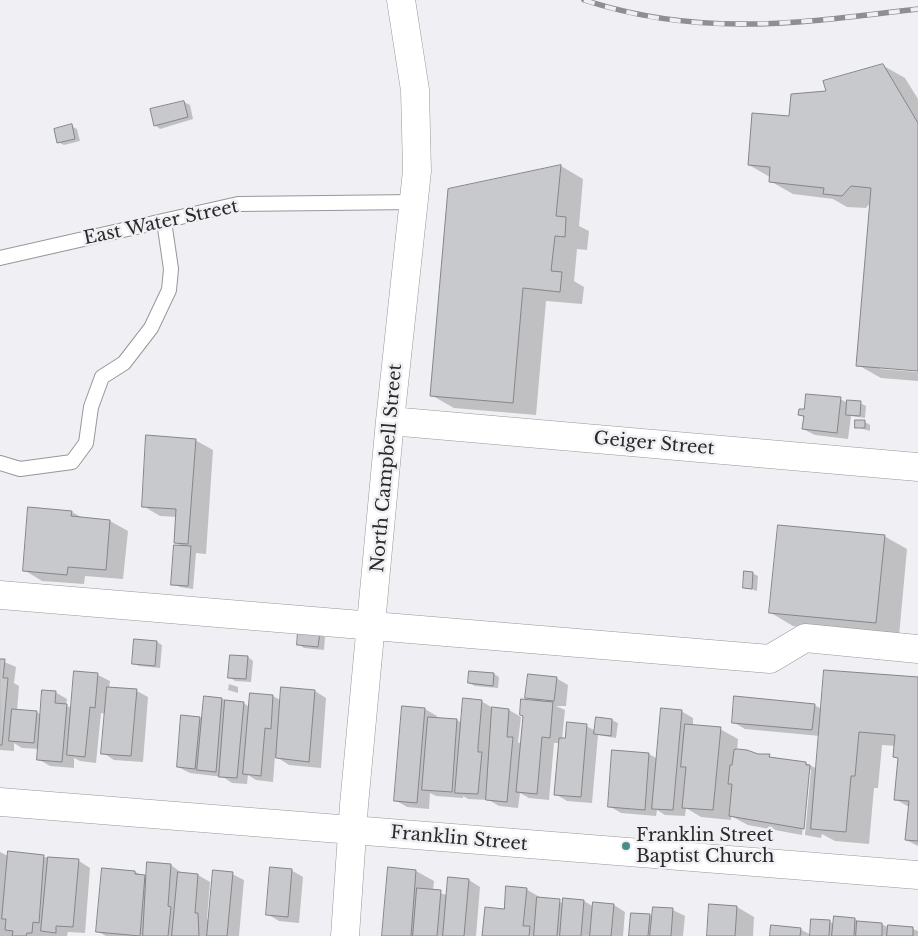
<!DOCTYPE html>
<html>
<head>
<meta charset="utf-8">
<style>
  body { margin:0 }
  canvas { display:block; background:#f0eff3 }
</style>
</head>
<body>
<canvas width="918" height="936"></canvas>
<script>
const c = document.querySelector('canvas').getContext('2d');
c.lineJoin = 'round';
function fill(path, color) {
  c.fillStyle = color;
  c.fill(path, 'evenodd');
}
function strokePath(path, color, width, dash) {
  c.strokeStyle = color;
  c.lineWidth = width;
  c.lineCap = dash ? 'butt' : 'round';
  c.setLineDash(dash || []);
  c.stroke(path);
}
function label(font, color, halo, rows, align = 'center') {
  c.font = font + ' "Libre Baskerville",serif';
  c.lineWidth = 5;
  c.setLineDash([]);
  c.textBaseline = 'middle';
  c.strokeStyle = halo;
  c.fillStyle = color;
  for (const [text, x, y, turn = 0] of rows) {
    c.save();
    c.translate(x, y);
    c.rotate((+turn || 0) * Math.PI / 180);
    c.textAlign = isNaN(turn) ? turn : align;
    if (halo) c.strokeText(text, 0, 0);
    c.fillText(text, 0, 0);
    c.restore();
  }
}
const shadow = new Path2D(`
  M882,65L905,78L918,99V369L880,366V369L918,372V381L881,378L858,365L871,202L866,208L847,207L833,199L793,194L770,181V177L749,165L790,117L828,92Z
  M184,102L190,105L193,119L160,129L155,125Z
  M71,126L77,129L80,141L64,145L58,142Z
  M561,166L583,179L579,226L589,231L587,250L577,249L574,281L584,287L582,304L546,301L536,415L454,408L431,395Z
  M840,399L848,403H860L866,406L865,418L851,416L848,439L815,435L803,429L805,418L800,415Z
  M865,422L870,425V431L856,427Z
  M195,440L213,450L206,554L196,553L193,589L180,587L174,584L183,547L175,542L177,517L160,516L143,506Z
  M29,509L72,512L83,518L110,521L128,531L123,579L85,576L84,584L42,581L24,570Z
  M884,536L907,549L899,636L793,626L771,613Z
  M752,573L758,576L757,591L744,587Z
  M319,634L325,637L324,650L304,648L298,644Z
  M157,642L162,645L160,668L139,666L133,663Z
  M248,657L253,661L251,682L235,681L229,677Z
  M0,660L16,667L14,683L19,686L17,711L37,712L41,715L55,692L67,699L66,705L72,709L75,672L98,675L110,681L109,688L137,691L148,697L143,762L114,760L103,753L106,714L101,713L96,763L80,761L74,758V768L50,766L38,759L39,749L22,748L14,743V751L0,750Z
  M494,674L499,677L498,688L475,686L469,683Z
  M556,678L568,685L566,706H556L565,710L562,739L567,740L586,726L596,731L597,719L612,720L618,723L616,738L598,735L592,803L567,801L555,794L559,743H554L549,800L529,798L520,793L518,808L499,806L489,800L468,799L463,796V798L436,796L430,793L429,809L407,807L395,800L405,708L425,709L437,716L436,718L457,720L462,723L481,701L493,708L509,710L521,717L518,742L521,744L535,702L527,697Z
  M918,679V846L906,840L909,807L895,799L899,759L895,756L896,746L882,745L878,788H874L869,844L835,841L822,834L821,838L805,835L811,770H808L802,835L748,825L731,816V820L701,817L686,808L685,816L665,815L657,810L656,816L621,813L609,806L613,752L649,754L658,759L681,711L693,718V726L720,729L738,739L737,751L806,763L817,769L820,736L745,729L733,722L814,705L822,709Z
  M229,684L238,687V693L228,690Z
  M315,691L326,698L321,768L289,765L275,756L273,782L256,780L248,775L247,784L232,783L223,777L190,773L178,767L200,718L203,720L222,699L243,703L250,707L251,694L273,696L282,701Z
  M0,852L8,856L9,853L79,861L90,868L85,933L68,932L67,936H0Z
  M171,865L183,874L198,875L210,882L207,919L210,921L232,874L244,880L239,936H106L97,931L135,872L147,877Z
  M389,868L416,871L434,881L433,891L447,895L469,880L480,887L476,936H383Z
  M291,870L303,877L299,923L279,921L267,914Z
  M526,889L543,899L564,903L584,901L594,907L614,905L625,912L623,936H484Z
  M737,907L754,917L753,936H708Z
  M673,910L685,916L683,936H631L650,915L653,917Z
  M855,919L861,923L882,924L889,928L913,929L918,931V936H771L800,929L811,935L829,921L835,925Z`);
const building = new Path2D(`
  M883,64L918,123V371L856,366L871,188L851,186L842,196L823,194L824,188L769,182L770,167L748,165L752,113L789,116L791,94L826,91L823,81Z
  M184,101L188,117L154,126L150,109Z
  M72,124L75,139L57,143L54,129Z
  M561,165L556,216L566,217L565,237L555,236L551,271L562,272L560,292L523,288L513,403L430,396L448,189Z
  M806,394L841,397L837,433L802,429L804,416L798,415L799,409H804Z
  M847,400L861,401L860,416L846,415Z
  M855,420H865V428H855Z
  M146,435L196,439L188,544L174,543L176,509L142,507Z
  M28,507L72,511L71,516L110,520L106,570L68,567L67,575L23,571Z
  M778,525L885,535L876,623L769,613Z
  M174,545L191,546L188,586L171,585Z
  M744,571L753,572L752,589L743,588Z
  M298,631L320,632L318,647L297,645Z
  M134,639L157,641L155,666L132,664Z
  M230,655L248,656L246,679L228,678Z
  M0,659H5L3,678H8L2,745H0Z
  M824,670L918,677V841L905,840L909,801L894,800L898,758L893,757L895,735L859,732L855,776H851L846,832L811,829Z
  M74,671L98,673L95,708L90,707L85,757L67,755Z
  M469,671L494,673L493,686L468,683Z
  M528,674L557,677L554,701L525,698Z
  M107,687L137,689L131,756L101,754Z
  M281,687L315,690L309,762L276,758Z
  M42,690L56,691L55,703L67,704L62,762L37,760Z
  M250,693L273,695L271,729L265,728L261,776L243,774Z
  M204,696L222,698L216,772L197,770Z
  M734,696L815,704L812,730L732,723Z
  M463,698L482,700L478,747V752H482L478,794L455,793Z
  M521,699L553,702L550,738L542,737L537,794L516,792L523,716L520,715Z
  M225,700L244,702L237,778L219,777Z
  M402,706L425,708L417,803L394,801Z
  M492,707L509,709L507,737H513L507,802L486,800Z
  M661,708L682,710L673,810L652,809Z
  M12,709L37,711L34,743L9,741Z
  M181,715L200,717L195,769L177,767Z
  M428,717L457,719L452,792L422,790Z
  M596,717L612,719L611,736L594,734Z
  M567,722L587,724L581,797L554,795L559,738H565Z
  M685,724L721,727L713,810L682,808L686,767H681Z
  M737,749L747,750L758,754H770L769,757L806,762V765H810L804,829L729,816L732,784H728L730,765H732L734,750Z
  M612,750L649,753L645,810L608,807Z
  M8,851L44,855L39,923L33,922L32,933H27L26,936H12L13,931L5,930L6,919H2Z
  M48,857L79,859L73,927L56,926V933L41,931Z
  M147,862L171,864L168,906L171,907L168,936H143Z
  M270,867L292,869L288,917L266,915Z
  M388,867L416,870L411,936H382Z
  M102,868L135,871V874L145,875L140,936L96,932Z
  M213,870L233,872L227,936H207Z
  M178,872L198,874L195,913H198L199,936H172Z
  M448,877L469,879L464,936H443Z
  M506,886L527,888L523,926H530L529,936H482L485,907L504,909Z
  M417,888L441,890L437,936H413Z
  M537,897L560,899L557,936H534Z
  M563,898L584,900L581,936H560Z
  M593,902L614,904L611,936H590Z
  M709,904L737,906L735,936H707Z
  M653,907L673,908L671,936H650Z
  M631,913L650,914L648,936H629Z
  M834,916L855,918L854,936H832Z
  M811,919L830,920L829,936H810Z
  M857,921L882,923V936H856Z
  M771,925L801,928L800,936H770Z
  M888,925L913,927V936H887Z`);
const service = new Path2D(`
  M0,258L238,204L414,202
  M0,463L20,469L72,462L86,443L91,407L102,377L124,363L151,328L169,290L171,269L164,221`);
const minor = new Path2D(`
  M390,421L918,467
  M0,595L770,659L805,638L918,649
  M0,802L918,875
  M345,936L354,805L390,421L417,171L415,90L401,0`);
const rail = new Path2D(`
  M584,0C700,38 800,23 918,9`);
const markers = [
  [626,846,5,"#488e87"]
];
const streetNames = [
  ["East Water Street",161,223,-12],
  ["Geiger Street",654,444,5],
  ["North Campbell Street",387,468,-85],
  ["Franklin Street",459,839,5]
];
const poiNames = [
  ["Franklin Street",636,836],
  ["Baptist Church",636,857]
];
fill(shadow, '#0003');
fill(building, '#c8c9cc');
strokePath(building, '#85868a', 1);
strokePath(service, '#97979a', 16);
strokePath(minor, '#97979a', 29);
strokePath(service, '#fff', 14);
strokePath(minor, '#fff', 28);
strokePath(rail, '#8f8f91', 5.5);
strokePath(rail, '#f0eff3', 4, [11]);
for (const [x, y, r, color] of markers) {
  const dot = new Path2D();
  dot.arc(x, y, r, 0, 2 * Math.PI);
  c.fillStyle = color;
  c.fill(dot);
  strokePath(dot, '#f0eff3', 2);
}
label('18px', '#2a2a2b', '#f0eff3', streetNames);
label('18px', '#2a2a2b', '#f0eff3', poiNames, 'left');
</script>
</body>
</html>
